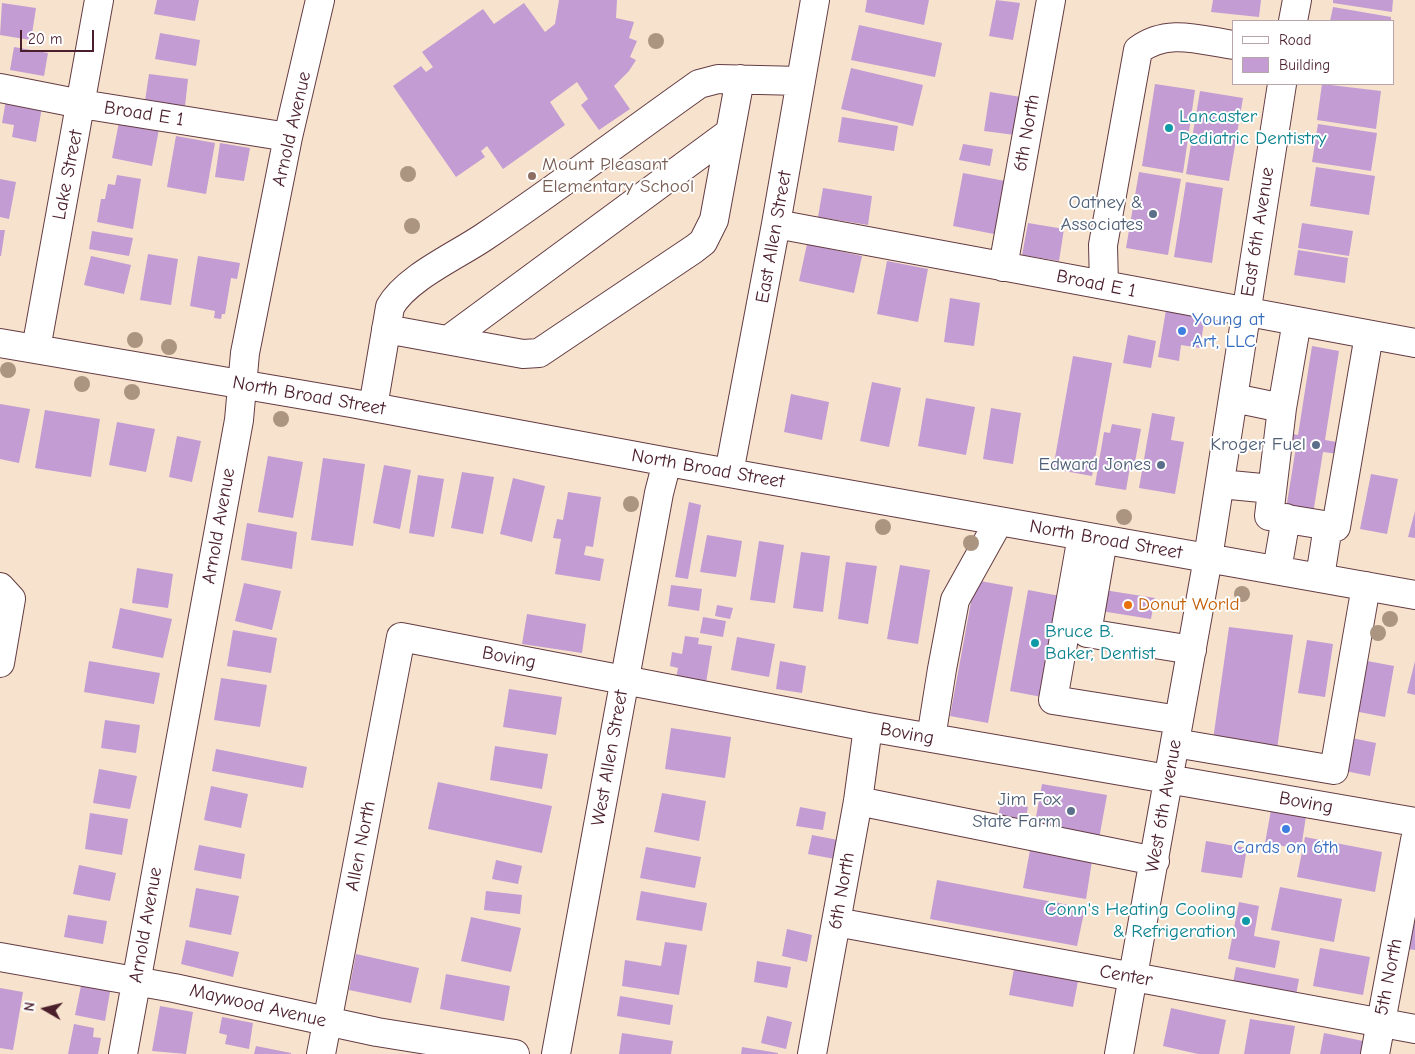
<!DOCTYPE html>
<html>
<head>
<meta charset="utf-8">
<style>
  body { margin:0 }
  #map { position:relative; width:1415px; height:1054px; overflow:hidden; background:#f7e3cd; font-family:"Comic Neue",sans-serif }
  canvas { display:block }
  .legend { position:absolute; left:1232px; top:20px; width:162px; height:65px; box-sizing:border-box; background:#fff; border:1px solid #b7a5aa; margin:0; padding:6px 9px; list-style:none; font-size:15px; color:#4a1f2b }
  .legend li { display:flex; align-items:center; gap:10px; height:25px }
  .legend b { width:25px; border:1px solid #b7a5aa }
  .north { position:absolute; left:20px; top:984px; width:50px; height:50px; -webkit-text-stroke:4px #fff; paint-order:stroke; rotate:278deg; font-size:14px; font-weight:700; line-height:20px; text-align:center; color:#4a1f2b }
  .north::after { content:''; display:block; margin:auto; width:18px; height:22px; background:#4a1f2b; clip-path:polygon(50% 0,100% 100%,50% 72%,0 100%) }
  .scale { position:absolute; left:20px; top:30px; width:74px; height:22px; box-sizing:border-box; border:2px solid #4a1f2b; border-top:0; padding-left:6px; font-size:15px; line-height:18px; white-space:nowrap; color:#4a1f2b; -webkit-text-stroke:4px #fff; paint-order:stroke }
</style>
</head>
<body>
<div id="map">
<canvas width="1415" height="1054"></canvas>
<ul class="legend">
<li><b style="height:6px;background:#fff"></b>Road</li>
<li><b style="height:14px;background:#c29cd3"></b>Building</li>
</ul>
<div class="north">N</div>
<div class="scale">20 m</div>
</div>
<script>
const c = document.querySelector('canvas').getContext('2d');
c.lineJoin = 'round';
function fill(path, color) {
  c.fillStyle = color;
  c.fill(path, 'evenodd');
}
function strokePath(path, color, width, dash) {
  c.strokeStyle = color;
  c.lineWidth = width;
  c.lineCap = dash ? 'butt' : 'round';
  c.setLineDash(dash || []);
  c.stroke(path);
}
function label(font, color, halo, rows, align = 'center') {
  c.font = font + ' "Comic Neue",sans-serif';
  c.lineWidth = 4;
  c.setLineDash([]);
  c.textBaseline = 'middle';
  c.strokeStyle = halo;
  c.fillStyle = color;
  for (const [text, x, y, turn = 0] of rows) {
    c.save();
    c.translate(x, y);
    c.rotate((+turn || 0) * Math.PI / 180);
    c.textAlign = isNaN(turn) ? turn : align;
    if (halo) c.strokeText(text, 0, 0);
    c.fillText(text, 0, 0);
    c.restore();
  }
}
const building = new Path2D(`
  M157,0H199L195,21L154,14Z
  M559,0H617L616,18L634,22L629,38L637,41L630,57L636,60L629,71L614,86L630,109L599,130L581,105L588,99L577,82L550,102L565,125L503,169L487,146L481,151L485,157L456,177L393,86L421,66L426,72L433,67L422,52L483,9L494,24L524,3L545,32L555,24Z
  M867,0H929L924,25L865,12Z
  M996,0L1020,3L1013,40L989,36Z
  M1213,0H1261L1259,17L1211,12Z
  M1333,0H1393L1392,12L1333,3Z
  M2,3L36,8L31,40L0,35Z
  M1333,7L1391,17V21H1330Z
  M859,25L942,43L935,77L851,60Z
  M160,33L200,40L196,66L155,59Z
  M14,47L48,53L44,76L10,70Z
  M851,68L923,85L913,126L841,109Z
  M149,74L188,79L185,106L145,101Z
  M1155,84L1195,90L1183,173L1142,166Z
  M1322,84L1381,91L1376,129L1317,120Z
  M1200,91L1243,98L1229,181L1186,174Z
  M990,92L1021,97L1015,135L984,131Z
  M6,100L42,107L36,142L12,137L14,125L2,123Z
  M842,117L898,126L894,151L838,142Z
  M119,122L159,129L152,166L112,158Z
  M1318,124L1377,133L1371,171L1312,162Z
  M176,136L215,143L206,194L167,187Z
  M220,143L250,148L244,181L215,177Z
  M963,144L993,149L990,166L959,160Z
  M1316,167L1375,176L1369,215L1310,206Z
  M1139,172L1181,179L1168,255L1126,248Z
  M963,173L1005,181L994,234L953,226Z
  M117,175L141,179L133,229L97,222L101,199H105L108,184L115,185Z
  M0,179L16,182L9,219L0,217Z
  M1186,182L1223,188L1212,263L1174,257Z
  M823,188L872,196L868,225L818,217Z
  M1028,223L1064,229L1059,261L1022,255Z
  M1302,223L1353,231L1349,256L1298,248Z
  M0,230H5L1,256H0Z
  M92,231L133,238L129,256L89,249Z
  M807,244L862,256L854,293L799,281Z
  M1298,250L1348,258L1345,283L1294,275Z
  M148,254L178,259L171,305L140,300Z
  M91,256L131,265L124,294L84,285Z
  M198,256L240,263L237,279L231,278L225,314H222L221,319L214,318L215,311L190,306Z
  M887,261L928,269L918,322L877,314Z
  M950,298L980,303L974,346L944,342Z
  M1166,310L1205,316L1200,348L1181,345L1179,361L1158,357Z
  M1128,335L1156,341L1151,368L1123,363Z
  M1312,346L1339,351L1325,440L1342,443L1339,454L1323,452L1313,514L1286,509L1296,447L1291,446L1293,434L1298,435Z
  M1073,356L1112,363L1092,476L1053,469Z
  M872,382L901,388L889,447L860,441Z
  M791,394L829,402L822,440L784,432Z
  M926,398L975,407L966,455L918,446Z
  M0,404L30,409L19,463L0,459Z
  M991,408L1021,413L1013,464L983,459Z
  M45,410L100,419L91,477L35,468Z
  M1152,413L1175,417L1171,440L1184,442L1175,494L1139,488Z
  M117,422L155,429L146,472L109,465Z
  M1112,424L1141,429L1135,462L1131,461L1126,490L1095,485L1104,432L1110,433Z
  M177,436L201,441L192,482L169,477Z
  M268,456L303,462L293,518L258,512Z
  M323,458L365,464L353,546L311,540Z
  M384,465L411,470L400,529L373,523Z
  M462,472L494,477L483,534L451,528Z
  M1371,474L1398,479L1387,534L1360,529Z
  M418,475L444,479L434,537L409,533Z
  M513,478L545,486L532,542L500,534Z
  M568,492L601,497L593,547L586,546L584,555L604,559L600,581L555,574L561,539L553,538L557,519L563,520Z
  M689,502L701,505L688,579L675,577Z
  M1415,511V538L1408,537Z
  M247,523L297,532L292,569L241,560Z
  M707,535L742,541L736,577L700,572Z
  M759,541L784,545L775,603L750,600Z
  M801,552L830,556L823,612L793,608Z
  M846,562L877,566L868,624L838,619Z
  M900,565L930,570L918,644L887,639Z
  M137,568L173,574L168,608L132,603Z
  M975,580L1013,587L988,723L950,716Z
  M244,583L281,591L272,630L235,621Z
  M671,585L702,589L699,611L668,606Z
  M1028,590L1060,596L1042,697L1010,691Z
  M1104,590L1155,598L1151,619L1101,611Z
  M717,605L733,608L730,619L715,616Z
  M120,608L172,619L163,658L112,648Z
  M527,614L586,624L582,653L522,644Z
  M703,617L726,621L723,637L700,633Z
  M1229,627L1293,635L1277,749L1213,740Z
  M233,630L277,638L271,673L227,666Z
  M685,636L699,638L698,644L712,646L706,683L676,678L678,668L670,666L672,652L682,654Z
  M737,637L775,644L769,677L731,670Z
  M1307,640L1333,644L1325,697L1298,693Z
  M1362,660L1394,666L1385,717L1354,711Z
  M89,661L160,673L154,704L84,692Z
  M780,661L806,666L802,693L776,689Z
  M1415,661V695L1407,693Z
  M221,678L267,685L260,727L214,720Z
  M509,689L562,697L556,735L503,727Z
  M105,720L140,725L136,753L101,748Z
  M671,728L731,737L725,778L665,769Z
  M1352,738L1376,743L1370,776L1345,771Z
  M495,746L548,754L542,789L490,780Z
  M216,749L307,767L303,788L212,771Z
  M99,769L137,776L130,809L93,803Z
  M438,782L552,806L542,853L428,829Z
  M1042,784L1107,795L1099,839L1034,828Z
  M211,786L248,794L241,828L204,820Z
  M662,793L706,801L699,841L654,832Z
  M1001,802L1028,807L1024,828L997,823Z
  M800,807L826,812L823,830L796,826Z
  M1271,810L1306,816L1301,849L1265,843Z
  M90,813L128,819L122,855L85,849Z
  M812,835L838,840L835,859L808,854Z
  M1305,837L1382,852L1375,892L1297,877Z
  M1206,841L1247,848L1242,878L1201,872Z
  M199,845L245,854L241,879L194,870Z
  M646,847L701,857L695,888L640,878Z
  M1030,850L1092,861L1086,899L1023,888Z
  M496,860L522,866L518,884L492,879Z
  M79,865L116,873L110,901L73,894Z
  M937,880L1085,908L1077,946L930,919Z
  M1280,887L1342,899L1334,942L1271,930Z
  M196,888L239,896L231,935L189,927Z
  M486,891L522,895L520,914L484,910Z
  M641,891L707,903L702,931L636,920Z
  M1239,902L1259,906L1254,936L1280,941L1275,968L1228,959Z
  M68,915L107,921L103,944L64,937Z
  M1414,916H1415V950L1408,949Z
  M471,917L521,928L511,972L461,961Z
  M787,929L812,935L807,962L782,956Z
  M186,940L239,952L233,977L181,964Z
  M665,942L687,945L679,995L622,986L625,960L661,966Z
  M1320,948L1370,957L1363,995L1313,986Z
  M356,954L419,968L411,1003L349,990Z
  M757,961L791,967L787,988L754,982Z
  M1015,964L1079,976L1073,1007L1009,995Z
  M1236,967L1299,979L1295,1000L1232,988Z
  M446,974L510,986L504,1021L440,1009Z
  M82,981L111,986L105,1021L75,1015Z
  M0,988L23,992L13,1050L0,1048Z
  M620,996L673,1005L670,1025L617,1016Z
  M160,1006L193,1012L186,1054L152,1051Z
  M1171,1008L1226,1020L1219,1054H1198L1163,1046Z
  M767,1016L792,1022L786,1049L761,1043Z
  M222,1017L253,1023L249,1049L225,1044L227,1035L219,1033Z
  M1250,1019L1295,1026L1290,1054H1244Z
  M74,1024L94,1028L93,1037L101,1038L98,1054H68Z
  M622,1033L673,1041L671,1054H619Z
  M1324,1033L1363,1041L1361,1054H1320Z
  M256,1046L291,1053V1054H254Z
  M742,1047L778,1053V1054H741Z`);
const minor = new Path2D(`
  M1293,21L1297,0
  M0,88L81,104L288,137
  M776,224L1415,343
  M1003,267L1051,0
  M1104,285L1103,245L1138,50C1168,28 1199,40 1234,45
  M386,329L523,354L539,353L694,249L703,242L714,220L740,79
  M448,340L729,133
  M0,343L351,403L690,466L1415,595
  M36,349L99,0
  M1234,398L1282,408L1269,516L1336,527L1369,335
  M373,407L390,307C406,278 456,256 484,237C557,188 627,135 699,84L718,79L801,81
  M1282,408L1297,321
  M729,473L776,224L815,0
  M1220,484L1272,489
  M1082,536L1053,700L1179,720
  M1103,540L1087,633L1192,650
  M1277,570L1286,518
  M1320,577L1328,526
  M0,587L11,599L0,663
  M931,738L942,669L955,600L999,521
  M1175,743L1334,770L1366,586
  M858,801L1155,861
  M836,922L1415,1029
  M0,957L174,988L377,1032L515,1054
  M123,1054L239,420L245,353L288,137L320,0
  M321,1054L401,637L868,727L1415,822
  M556,1054L659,493L667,462
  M812,1054L858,801L868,727
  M1119,1054L1208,558L1282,84
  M1375,1054L1415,840`);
const trees = [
  [656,41],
  [408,174],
  [412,226],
  [135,340],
  [169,347],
  [8,370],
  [82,384],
  [132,392],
  [281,419],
  [631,504],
  [1124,517],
  [883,527],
  [971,543],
  [1242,594],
  [1390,619],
  [1378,633]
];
const markers = [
  [1169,128,5,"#0f9aa8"],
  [532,176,5,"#8d6e63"],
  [1153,214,5,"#5c6f8a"],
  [1182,331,5,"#3f7fe0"],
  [1316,445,5,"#5c6f8a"],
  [1161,465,5,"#5c6f8a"],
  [1128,605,5,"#e8710a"],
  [1035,643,5,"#0f9aa8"],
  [1071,811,5,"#5c6f8a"],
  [1286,829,5,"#3f7fe0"],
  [1246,921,5,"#0f9aa8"]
];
const streetNames = [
  ["Broad E 1",144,114,9],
  ["Arnold Avenue",292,129,-77],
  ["6th North",1027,133,-80],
  ["Lake Street",68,175,-79],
  ["East 6th Avenue",1258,232,-81],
  ["East Allen Street",774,237,-80],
  ["Broad E 1",1096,284,11],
  ["North Broad Street",309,396,10],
  ["North Broad Street",708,469,10],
  ["Arnold Avenue",219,526,-80],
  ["North Broad Street",1106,540,10],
  ["Boving",509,658,11],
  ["Boving",907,734,10],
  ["West Allen Street",610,758,-80],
  ["Boving",1306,803,10],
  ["West 6th Avenue",1164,806,-80],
  ["Allen North",361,846,-79],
  ["6th North",842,891,-80],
  ["Arnold Avenue",146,925,-80],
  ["Center",1126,976,10],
  ["5th North",1389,977,-79],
  ["Maywood Avenue",258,1006,13]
];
const cultureNames = [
  ["Lancaster",1179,117],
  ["Pediatric Dentistry",1179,139],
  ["Bruce B.",1045,632],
  ["Baker, Dentist",1045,654],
  ["Conn's Heating Cooling",1236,910,"right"],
  ["& Refrigeration",1236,932,"right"]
];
const educationNames = [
  ["Mount Pleasant",542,165],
  ["Elementary School",542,187]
];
const serviceNames = [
  ["Oatney &",1143,203],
  ["Associates",1143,225],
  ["Kroger Fuel",1306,445],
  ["Edward Jones",1151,465],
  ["Jim Fox",1061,800],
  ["State Farm",1061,822]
];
const shopNames = [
  ["Young at",1192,320],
  ["Art, LLC",1192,342],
  ["Cards on 6th",1286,848,"center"]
];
const foodNames = [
  ["Donut World",1138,605]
];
fill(building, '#c29cd3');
strokePath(minor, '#643c43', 30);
strokePath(minor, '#fff', 28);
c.fillStyle = '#ab9581';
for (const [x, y] of trees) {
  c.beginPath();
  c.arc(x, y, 8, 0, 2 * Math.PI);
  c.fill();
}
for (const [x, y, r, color] of markers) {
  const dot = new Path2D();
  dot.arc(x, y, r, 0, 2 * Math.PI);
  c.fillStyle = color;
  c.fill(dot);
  strokePath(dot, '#fff', 2);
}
label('19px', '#4a1f2b', '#fff', streetNames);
label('19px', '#0d838f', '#fff', cultureNames, 'left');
label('19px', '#785e54', '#fff', educationNames, 'left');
label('19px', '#4e5e75', '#fff', serviceNames, 'right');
label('19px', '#366cbe', '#fff', shopNames, 'left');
label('19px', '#c56008', '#fff', foodNames, 'left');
</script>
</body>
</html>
